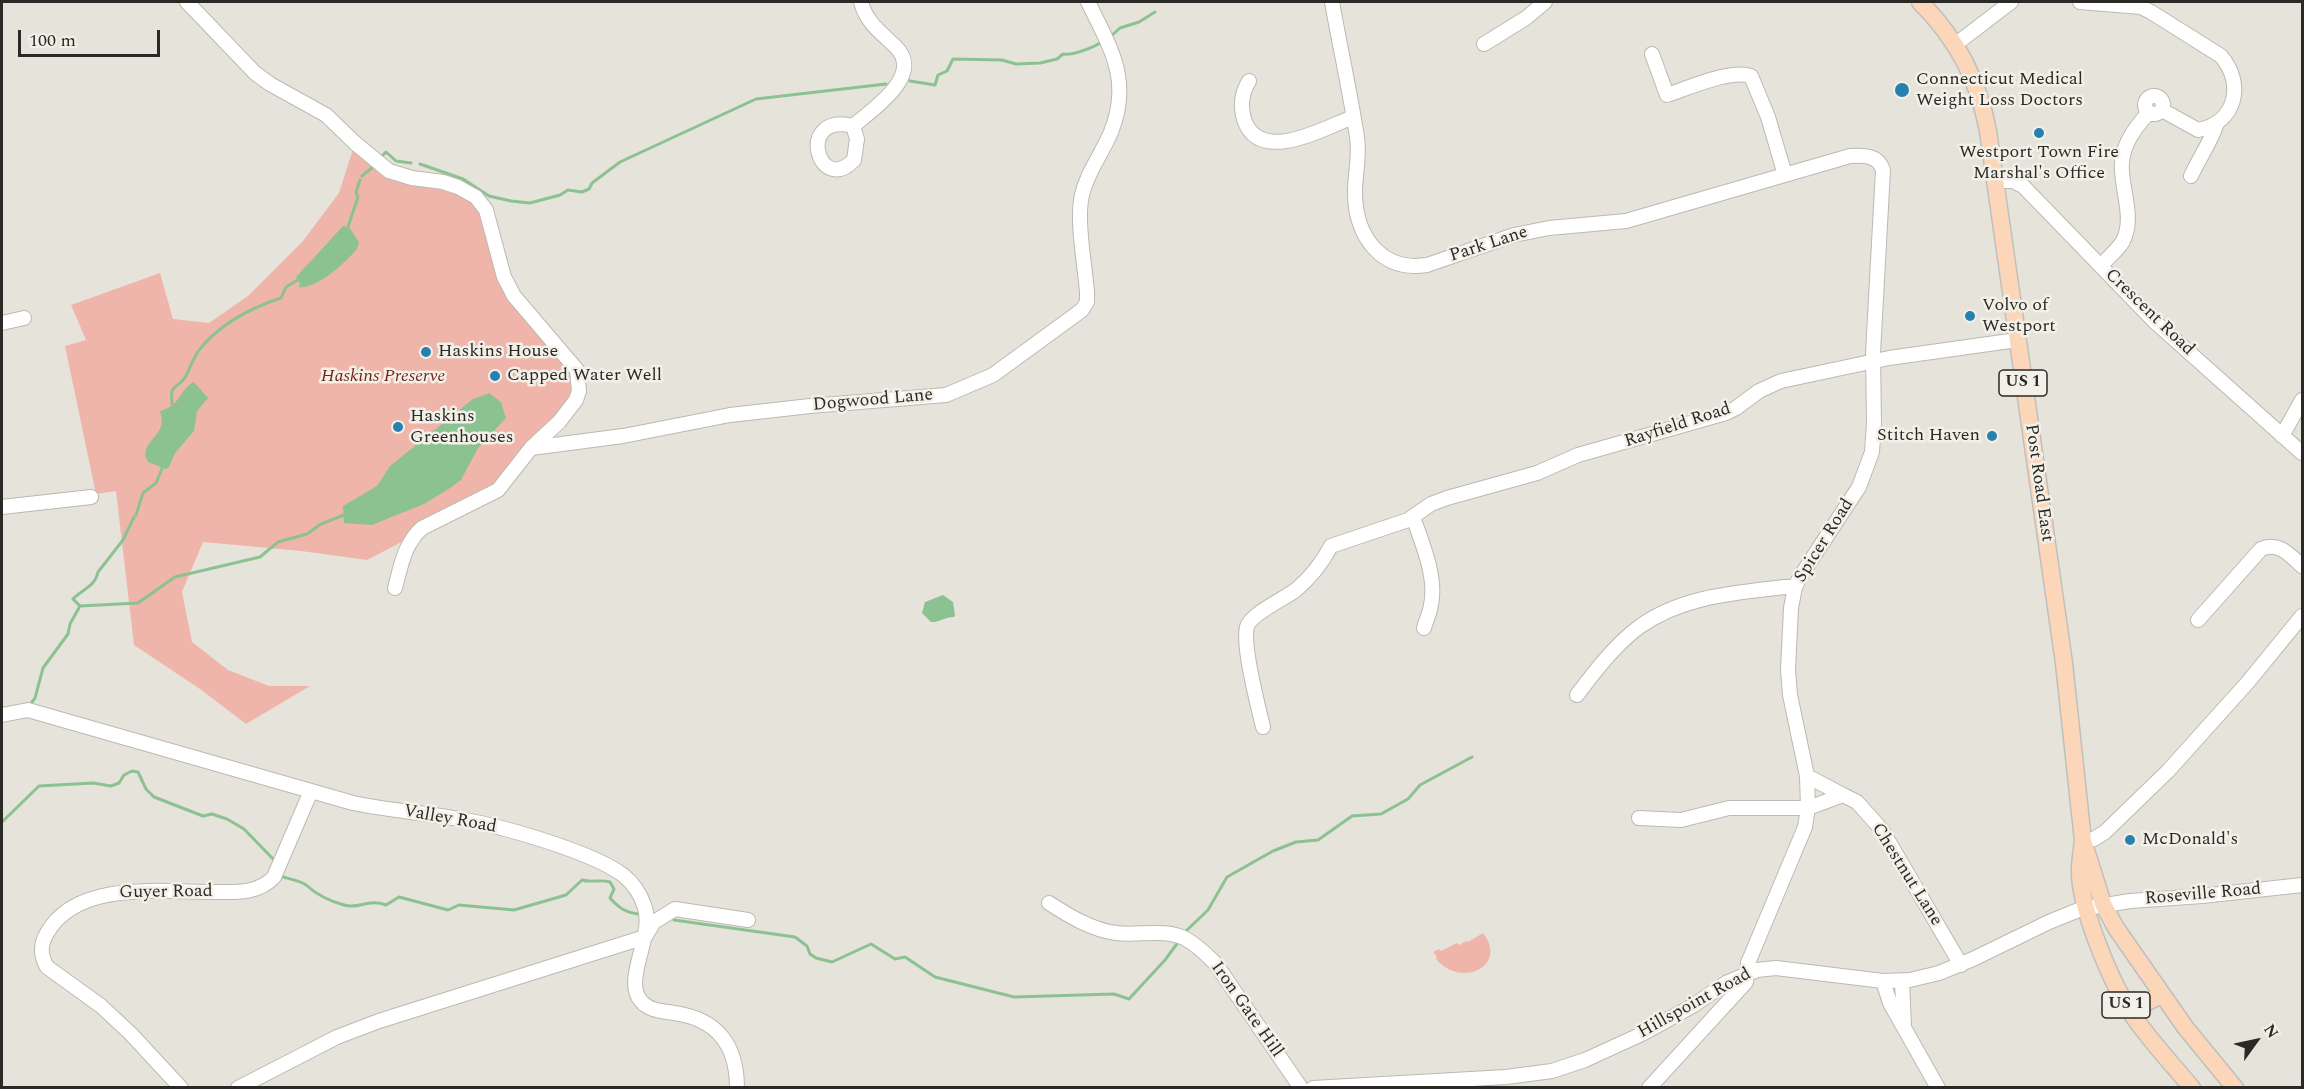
<!DOCTYPE html>
<html>
<head>
<meta charset="utf-8">
<style>
  body { margin:0 }
  #map { position:relative; width:2304px; height:1089px; overflow:hidden; background:#e6e3db; font-family:Spectral,serif }
  canvas { display:block }
  .frame { position:absolute; inset:0; border:3px solid #2b2926; pointer-events:none }
  .north { position:absolute; left:2226px; top:1011px; width:60px; height:60px; -webkit-text-stroke:4px #f3f0e8; paint-order:stroke; rotate:57deg; font-size:16px; font-weight:700; line-height:24px; text-align:center; color:#2b2926 }
  .north::after { content:''; display:block; margin:auto; width:21px; height:27px; background:#2b2926; clip-path:polygon(50% 0,100% 100%,50% 72%,0 100%) }
  .scale { position:absolute; left:18px; top:30px; width:142px; height:27px; box-sizing:border-box; border:3px solid #2b2926; border-top:0; padding-left:8px; font-size:18px; line-height:21px; white-space:nowrap; color:#2b2926; -webkit-text-stroke:4px #f3f0e8; paint-order:stroke }
</style>
</head>
<body>
<div id="map">
<canvas width="2304" height="1089"></canvas>
<div class="frame"></div>
<div class="north">N</div>
<div class="scale">100 m</div>
</div>
<script>
const c = document.querySelector('canvas').getContext('2d');
c.lineJoin = 'round';
function fill(path, color) {
  c.fillStyle = color;
  c.fill(path, 'evenodd');
}
function strokePath(path, color, width, dash) {
  c.strokeStyle = color;
  c.lineWidth = width;
  c.lineCap = dash ? 'butt' : 'round';
  c.setLineDash(dash || []);
  c.stroke(path);
}
function label(font, color, halo, rows, align = 'center') {
  c.font = font + ' Spectral,serif';
  c.lineWidth = 5;
  c.setLineDash([]);
  c.textBaseline = 'middle';
  c.strokeStyle = halo;
  c.fillStyle = color;
  for (const [text, x, y, turn = 0] of rows) {
    c.save();
    c.translate(x, y);
    c.rotate((+turn || 0) * Math.PI / 180);
    c.textAlign = isNaN(turn) ? turn : align;
    if (halo) c.strokeText(text, 0, 0);
    c.fillText(text, 0, 0);
    c.restore();
  }
}
const green = new Path2D(`
  M355,143L400,175L476,197L509,288L572,362L579,391L506,482L413,536L367,560L301,551L203,542L182,592L192,642L228,670L269,686H310L246,724L200,689L134,645L116,491L96,494L65,346L86,340L71,305L160,273L173,319L209,323L248,296L303,241L339,193Z
  M1483,933C1509,966 1461,989 1436,959L1437,957L1433,952L1439,949L1441,951L1457,943L1459,945L1466,941L1468,942Z`);
const water = new Path2D(`
  M343,226L349,227L359,242L357,249C346,262 316,290 299,287L300,284L296,277Z
  M194,382L208,398L197,411L194,431L175,453L169,467L166,469L148,462C139,445 157,440 161,426C163,421 161,416 160,411C181,406 180,388 194,382Z
  M489,393L501,402L506,418L478,448L461,480L450,488L424,504L372,525L344,523L343,506L377,486L390,466L473,399Z
  M943,595L953,602L955,615L954,617C945,617 938,623 931,622L922,613L925,602Z`);
const stream = new Path2D(`
  M1110,37L1120,28L1139,22L1155,12
  M910,81L935,85L938,75L947,71L953,59L1002,60L1016,64L1040,63L1057,59L1063,54C1071,56 1092,48 1100,43
  M381,157L386,152L396,161L411,163
  M420,164L463,179L489,196L511,201L530,203L560,195L568,190L582,192L589,189L592,183L620,162L756,99L886,84
  M362,176L374,166
  M347,230L358,197L356,192L360,180
  M173,409C168,379 177,393 187,374C190,367 193,360 197,353C216,326 250,308 281,298L286,287L301,278
  M136,515L143,493L156,483L163,466
  M80,606L73,599C81,590 95,587 98,572L123,540L134,517
  M32,702L35,698L43,668L68,634L70,624L80,606L138,603L175,577L260,557L278,542L307,534L321,524L344,515
  M2,822L39,786L93,783L111,786L119,783L124,775L132,771L138,772L146,789L154,797L203,816L212,814L227,819L244,829L275,861
  M283,877C290,879 301,881 306,885C316,894 329,901 344,905C359,910 368,898 386,905L399,897L448,910L459,905L514,910L566,895L582,880C592,883 600,879 610,882L614,889L610,898C619,908 625,912 638,914
  M674,920L795,937L807,946L810,954L816,958L832,962L871,944L895,959L905,957L935,977L1014,997L1114,994L1129,999L1165,960L1179,941
  M1187,930L1208,910L1227,877L1273,851L1296,842L1318,840L1352,816L1381,814L1408,799L1420,785L1472,757`);
const minor = new Path2D(`
  M187,2L255,73L270,84L326,115L355,143L389,171L412,178L443,182L458,187L476,197L486,210L504,277L514,296L577,370L579,391L576,400L559,422L531,448L498,490L422,528C404,544 401,566 395,588
  M1332,2C1340,47 1350,92 1357,137C1360,156 1355,173 1355,192C1355,235 1380,272 1427,265L1514,235L1549,228L1626,221L1850,156C1864,155 1878,155 1883,170L1873,353L1874,423L1872,452L1859,487L1800,577L1795,587L1791,608L1788,670L1790,695L1807,776L1808,808L1805,827L1748,963L1746,982L1649,1088
  M2080,2L2141,7L2151,12L2221,56C2245,84 2236,123 2198,130L2162,110
  M1484,44L1526,18L1545,2
  M1956,44L2011,2
  M1652,54L1667,95C1688,88 1731,69 1751,76L1768,117L1785,175
  M1249,81C1241,94 1240,108 1245,122C1262,164 1324,128 1353,117
  M2145 105a9 9 0 1 1 18 0a9 9 0 1 1-18 0Z
  M853,126C795,112 818,197 854,160L857,139L853,126C873,109 925,75 895,46C880,32 866,22 861,2
  M2191,176C2199,158 2211,142 2217,123
  M1995,181H2013L2023,186L2154,321L2302,453
  M2101,266C2107,258 2118,250 2123,241C2134,219 2123,194 2122,171C2120,147 2134,129 2149,112
  M2,323L24,318
  M2282,436L2302,400
  M531,448L623,436L730,415L810,406L946,395L993,375L1082,310L1087,302V292C1085,265 1076,220 1082,195C1087,172 1102,154 1111,132C1132,80 1110,47 1088,2
  M2,507L91,497
  M1413,517C1422,543 1437,577 1431,605C1430,613 1426,620 1424,628
  M2198,620L2261,549C2278,541 2290,555 2302,566
  M1577,695C1595,671 1615,645 1639,627C1682,596 1735,593 1785,587H1795
  M2,715L28,710L353,803C391,811 428,813 465,820C505,827 592,852 623,875C633,883 640,893 644,905C656,934 622,979 641,1001C649,1011 663,1011 674,1013C718,1019 737,1046 737,1088
  M1263,727C1258,706 1242,645 1247,627C1250,614 1286,598 1297,589C1312,576 1322,563 1331,546L1408,520L1431,504L1447,498L1537,473L1578,455L1726,413L1736,408L1759,391L1781,381L1889,358L2017,340
  M1807,776L1843,795
  M1639,818L1681,820L1729,808H1808L1843,795L1857,802L1882,830L1961,965
  M2083,841L2094,839L2105,832L2168,771L2248,682L2302,616
  M1049,903C1069,916 1092,930 1116,933C1139,936 1165,928 1186,939C1197,945 1206,954 1215,963L1301,1088
  M1883,981L1890,1003L1938,1088
  M1902,981L1904,1025
  M181,1088L131,1034L101,1006L47,967C40,955 40,945 47,933C77,880 163,892 214,892C236,892 258,894 274,877L311,791
  M238,1088L337,1037L379,1021L645,937L654,922L675,909L748,920
  M1313,1088L1506,1077L1552,1071L1585,1060L1644,1033L1694,1005L1726,983L1757,970L1776,968L1883,981L1910,980L1939,973L1973,959L2049,922L2081,909L2130,901L2202,896L2302,885`);
const major = new Path2D(`
  M1920,2C1957,39 1978,79 1988,131L2064,663L2083,841C2082,850 2080,860 2080,869C2079,908 2113,988 2136,1020C2153,1044 2173,1065 2192,1088
  M2084,844L2103,904L2116,928L2185,1027L2235,1088
  M2130,1011L2161,995`);
const markers = [
  [1902,90,8,"#2781af"],
  [2039,133,6,"#2781af"],
  [1970,316,6,"#2781af"],
  [426,352,6,"#2781af"],
  [495,376,6,"#2781af"],
  [398,427,6,"#2781af"],
  [1992,436,6,"#2781af"],
  [2130,840,6,"#2781af"]
];
const shields = [
  [2023,383,48],
  [2126,1005,48]
];
const shieldNames = [
  ["US 1",2023,383],
  ["US 1",2126,1005]
];
const poiNames = [
  ["Connecticut Medical",1916,80],
  ["Weight Loss Doctors",1916,101],
  ["Westport Town Fire",2039,153,"center"],
  ["Marshal's Office",2039,174,"center"],
  ["Volvo of",1982,306],
  ["Westport",1982,327],
  ["Haskins House",438,352],
  ["Capped Water Well",507,376],
  ["Haskins",410,417],
  ["Greenhouses",410,438],
  ["Stitch Haven",1980,436,"right"],
  ["McDonald's",2142,840]
];
const streetNames = [
  ["Park Lane",1489,245,-18],
  ["Crescent Road",2149,313,44],
  ["Dogwood Lane",873,401,-5],
  ["Rayfield Road",1678,426,-18],
  ["Post Road East",2038,483,82],
  ["Spicer Road",1825,541,-58],
  ["Valley Road",450,820,10],
  ["Chestnut Lane",1906,875,58],
  ["Guyer Road",166,893,-1],
  ["Roseville Road",2203,895,-5],
  ["Hillspoint Road",1695,1004,-29],
  ["Iron Gate Hill",1246,1010,55]
];
const parkNames = [
  ["Haskins Preserve",383,377]
];
fill(green, '#efb5ab');
fill(water, '#8cc292');
strokePath(stream, '#8cc292', 3);
strokePath(minor, '#bcb9b1', 16);
strokePath(major, '#bfbfbe', 19);
strokePath(minor, '#fff', 14);
strokePath(major, '#fcd6b9', 16);
for (const [x, y, r, color] of markers) {
  const dot = new Path2D();
  dot.arc(x, y, r, 0, 2 * Math.PI);
  c.fillStyle = color;
  c.fill(dot);
  strokePath(dot, '#f3f0e8', 2);
}
for (const [x, y, w] of shields) {
  const box = new Path2D();
  box.roundRect(x - w / 2, y - 13, w, 26, 4.5);
  c.fillStyle = '#f3f0e8';
  c.fill(box);
  strokePath(box, '#2b2926', 1.5);
}
label('bold 16px', '#2b2926', null, shieldNames);
label('18px', '#2b2926', '#f3f0e8', poiNames, 'left');
label('18px', '#2b2926', '#f3f0e8', streetNames);
label('italic 18px', '#752118', '#f3f0e8', parkNames);
</script>
</body>
</html>
